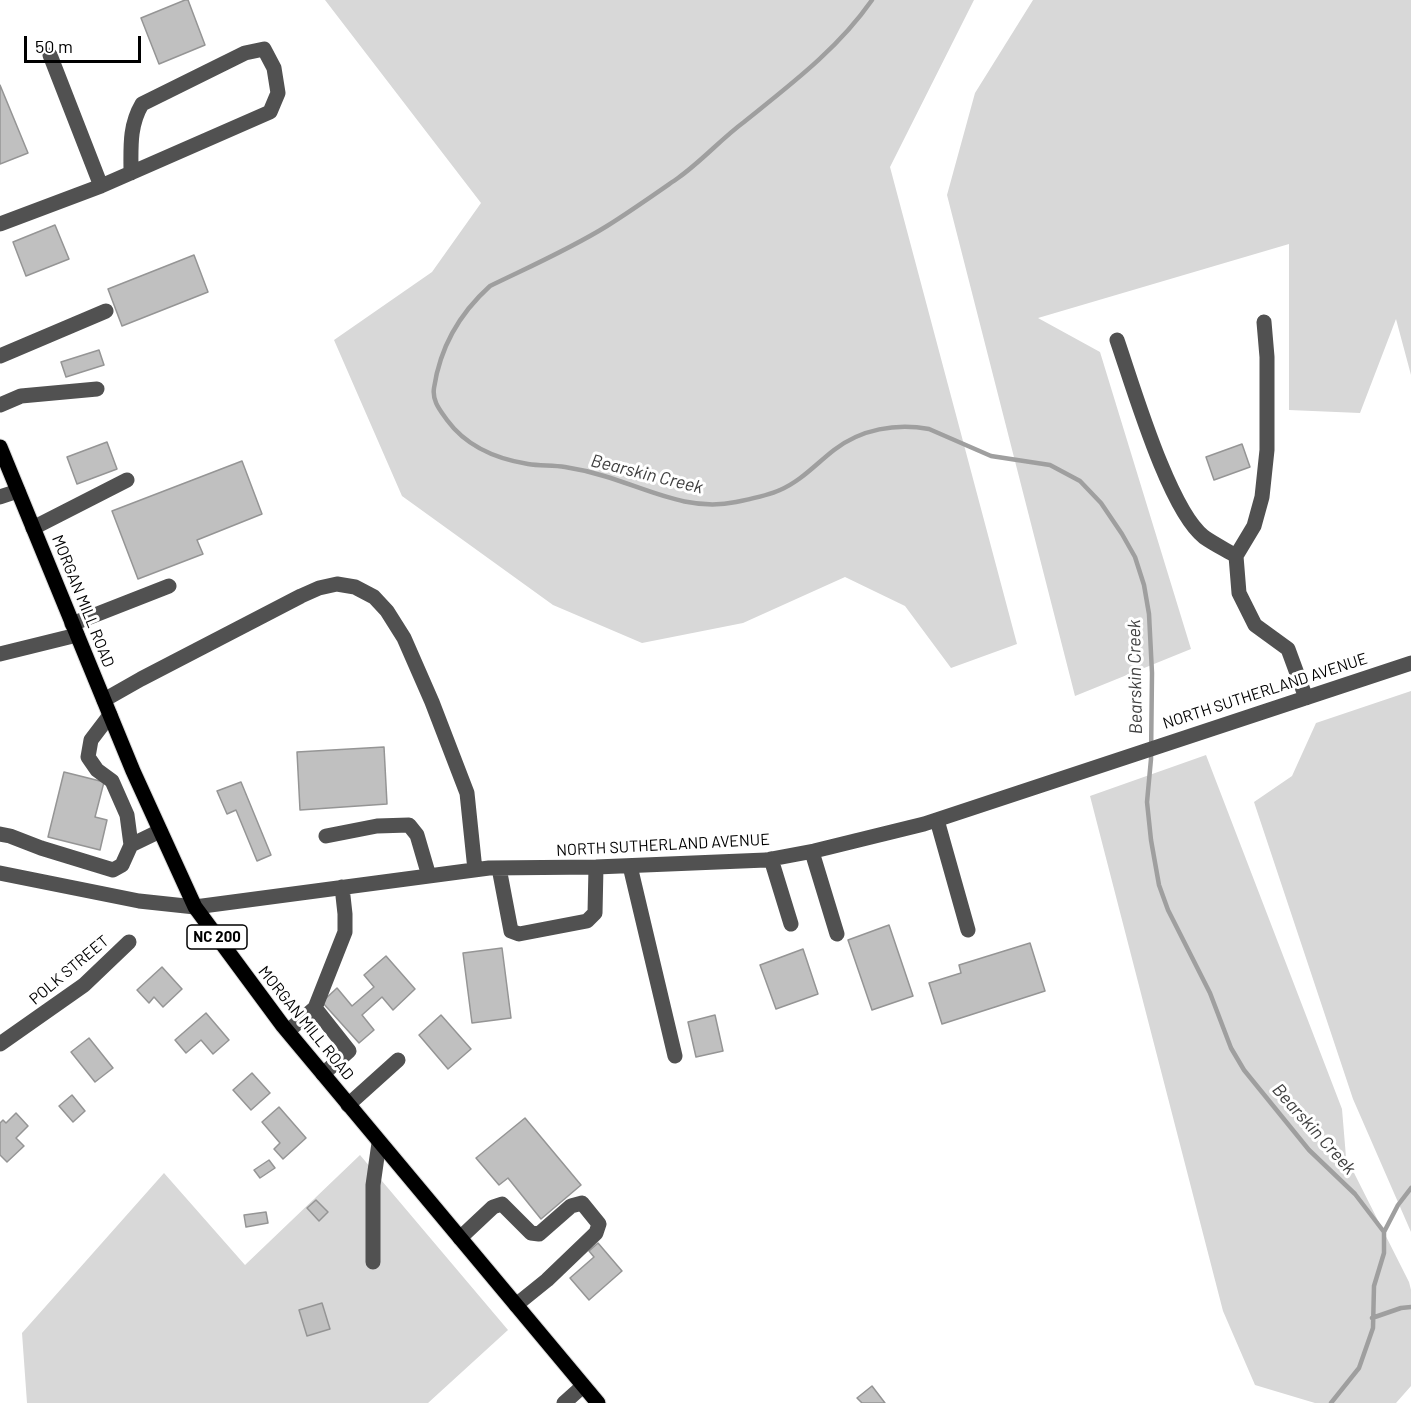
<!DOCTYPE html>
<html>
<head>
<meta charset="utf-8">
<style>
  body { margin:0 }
  #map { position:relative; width:1411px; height:1403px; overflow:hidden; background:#fff; font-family:Barlow,sans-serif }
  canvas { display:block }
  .scale { position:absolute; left:24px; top:36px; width:117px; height:27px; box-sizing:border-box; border:3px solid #000; border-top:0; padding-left:8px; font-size:18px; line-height:21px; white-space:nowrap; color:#000; -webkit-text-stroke:4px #fff; paint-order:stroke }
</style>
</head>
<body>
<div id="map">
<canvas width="1411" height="1403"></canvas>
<div class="scale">50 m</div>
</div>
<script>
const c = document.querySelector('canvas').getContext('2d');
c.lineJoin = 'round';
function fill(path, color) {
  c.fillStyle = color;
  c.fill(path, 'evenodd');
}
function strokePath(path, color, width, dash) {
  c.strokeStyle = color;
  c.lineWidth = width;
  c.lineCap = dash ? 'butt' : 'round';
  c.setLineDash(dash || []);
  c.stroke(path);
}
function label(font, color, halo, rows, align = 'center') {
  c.font = font + ' Barlow,sans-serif';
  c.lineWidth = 6;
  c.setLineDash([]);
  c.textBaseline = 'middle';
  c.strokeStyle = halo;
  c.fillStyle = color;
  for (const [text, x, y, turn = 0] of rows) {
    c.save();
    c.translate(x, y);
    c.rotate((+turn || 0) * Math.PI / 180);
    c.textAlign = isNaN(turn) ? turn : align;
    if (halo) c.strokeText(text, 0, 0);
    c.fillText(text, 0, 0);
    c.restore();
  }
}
const green = new Path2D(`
  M325,0H974L890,167L1017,644L951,668L905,606L845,577L743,623L642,643L553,605L402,496L334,340L432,272L481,203Z
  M1033,0H1411V375L1396,319L1360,413L1289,410V244L1038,318L1100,352L1191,649L1075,696L947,195L975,93Z
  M1411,691V1232L1353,1099L1254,802L1292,776L1316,723Z
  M1206,755L1342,1109L1346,1157L1409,1282L1411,1290V1386L1396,1403H1315L1255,1385L1223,1311L1090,796Z
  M360,1155L508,1330L428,1403H27L22,1333L164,1173L245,1265Z`);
const stream = new Path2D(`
  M872,0C838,49 790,85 744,122C721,139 702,161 678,178C655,194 631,211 607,226C570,249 529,267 490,286C460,313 440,348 434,388C432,401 440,410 447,420C466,446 497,459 528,464C540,466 553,465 565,467C578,469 591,472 604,476C648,489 689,512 736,502C750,499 767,496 780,490C801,481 816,464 834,450C861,429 896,423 929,429L991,456L1050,465L1080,481L1101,503L1122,534L1135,557L1144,585L1149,614L1152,673L1151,759L1147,802L1151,840L1159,885L1168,910L1210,993L1231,1048L1244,1070L1309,1150L1355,1194L1384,1232V1253L1374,1286L1373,1328L1359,1368L1331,1403
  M1384,1232L1398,1205L1411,1188
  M1372,1318L1401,1308L1411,1307`);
const building = new Path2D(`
  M185,0H188L205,45L159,64L141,18Z
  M0,85L28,153L0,164Z
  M55,225L69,259L26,276L13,242Z
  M194,255L208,292L122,326L108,289Z
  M99,350L104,365L66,377L61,362Z
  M107,442L117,469L77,484L67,457Z
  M1242,444L1250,467L1214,480L1206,457Z
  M242,461L262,514L197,540L203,554L138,579L112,511Z
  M384,747L387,804L300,810L297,752Z
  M64,772L104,782L95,817L107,820L100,850L48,837Z
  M241,782L271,855L257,861L236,810L227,814L217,791Z
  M889,925L913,996L872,1010L848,940Z
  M1030,943L1045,991L942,1024L929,983L961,973L959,965Z
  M502,948L511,1018L472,1023L463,953Z
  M803,949L818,994L776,1009L760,965Z
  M386,956L415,989L393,1010L382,997L362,1015L374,1030L359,1043L322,1002L337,988L352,1006L374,987L364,975Z
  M162,967L182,989L163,1007L154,997L149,1003L137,990Z
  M206,1013L229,1040L213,1054L201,1040L186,1053L175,1040Z
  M441,1015L471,1049L448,1069L419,1035Z
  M715,1015L723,1051L696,1057L688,1022Z
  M89,1038L113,1068L95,1082L71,1052Z
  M252,1073L270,1093L251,1110L233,1090Z
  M72,1095L85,1111L73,1122L59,1106Z
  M279,1107L306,1138L283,1159L274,1149L280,1143L262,1122Z
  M16,1113L28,1126L16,1138L24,1146L7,1162L0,1155V1123L3,1120L6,1123Z
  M525,1118L581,1185L541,1219L508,1178L499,1185L476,1158Z
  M269,1160L275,1168L260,1178L254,1170Z
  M316,1200L328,1212L319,1221L307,1208Z
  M266,1212L268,1223L246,1227L244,1215Z
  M598,1243L622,1271L589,1300L570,1278L594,1257L589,1251Z
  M322,1303L330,1329L307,1336L299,1310Z
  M872,1386L885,1403H862L857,1398Z`);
const minor = new Path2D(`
  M50,55L101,186
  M0,224L101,186L270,112L278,93L274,68L264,49L245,53L142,104C129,126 131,148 131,173
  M1264,322L1267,357V450L1262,497L1254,526L1236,556L1239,593L1255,625L1288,649L1306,698
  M1117,340C1133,386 1169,510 1204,537C1214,544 1226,550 1236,556
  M0,356L106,311
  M0,405L21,396L97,389
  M0,497L18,491
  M33,528L127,480
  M72,624L169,586
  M0,654L77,635
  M104,700L141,679L301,596L319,588L337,584L355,587L374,597L387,611L404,638L432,702L467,793L475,870
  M937,820L968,930
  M0,834L10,836L41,848L113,870L122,865L131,845L127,815L112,781L97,770L88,757L91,740L110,715
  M326,836L377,826L409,825L417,835L429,876
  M131,845L160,831
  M812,852L837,934
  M771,859L791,924
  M630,866L675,1056
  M499,868L511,931L519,934L587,921L595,913L596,867
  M0,873L139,901L195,907L489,868L596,867L766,860L814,851L924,824L1411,663
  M315,1008L349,1051L323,1074
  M288,1031L315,1008L345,932V914L342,887
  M0,1044L84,985L129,942
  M348,1105L398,1060
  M460,1238L493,1207L502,1204L531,1233L539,1234L571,1206L582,1203L599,1224L596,1233L547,1280L516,1305
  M373,1262V1185L379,1143
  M564,1403L583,1386`);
const major = new Path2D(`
  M0,447L133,771L195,907L283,1026L598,1403`);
const shields = [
  [217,937,60]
];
const shieldNames = [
  ["NC 200",217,937]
];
const streetNames = [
  ["MORGAN MILL ROAD",83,601,68],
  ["NORTH SUTHERLAND AVENUE",1265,691,-18],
  ["NORTH SUTHERLAND AVENUE",663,845,-3],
  ["POLK STREET",69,970,-40],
  ["MORGAN MILL ROAD",306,1023,51]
];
const waterNames = [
  ["Bearskin Creek",647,474,14],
  ["Bearskin Creek",1135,677,-91],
  ["Bearskin Creek",1314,1129,48]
];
fill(green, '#d8d8d8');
strokePath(stream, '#9f9f9f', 4.5);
fill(building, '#c0c0c0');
strokePath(building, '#959595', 1.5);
strokePath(major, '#dbdbdb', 17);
strokePath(minor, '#515151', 15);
strokePath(major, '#000', 15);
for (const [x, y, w] of shields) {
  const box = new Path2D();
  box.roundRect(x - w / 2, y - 12, w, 24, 4.5);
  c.fillStyle = '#fff';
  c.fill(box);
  strokePath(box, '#000', 1.5);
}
label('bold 15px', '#000', null, shieldNames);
label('16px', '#000', '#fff', streetNames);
label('italic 18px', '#404040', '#fff', waterNames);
</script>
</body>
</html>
